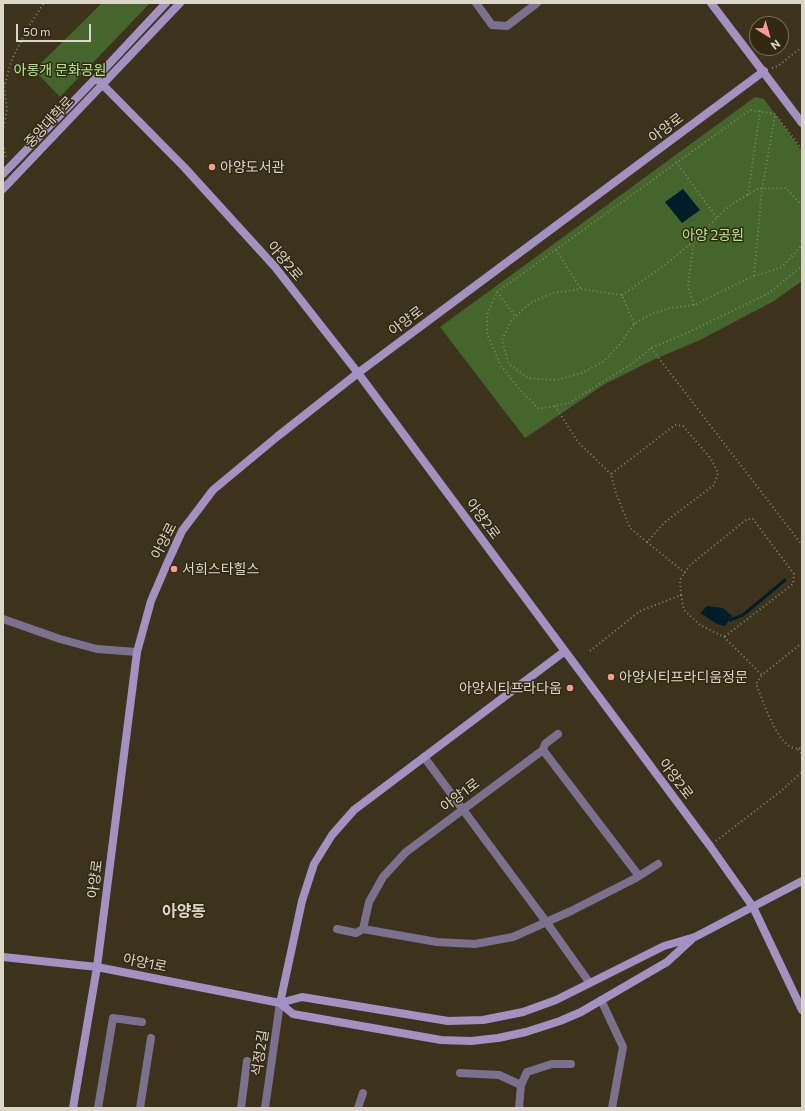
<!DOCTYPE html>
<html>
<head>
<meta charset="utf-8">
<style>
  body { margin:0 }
  #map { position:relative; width:805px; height:1111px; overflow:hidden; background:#3d331d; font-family:Commissioner,sans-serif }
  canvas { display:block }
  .frame { position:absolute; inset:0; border:4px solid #dcd6c9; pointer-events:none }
  .north { position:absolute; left:749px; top:16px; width:40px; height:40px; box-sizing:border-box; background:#322913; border:1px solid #766e5c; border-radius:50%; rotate:143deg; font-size:11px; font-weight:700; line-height:16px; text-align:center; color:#dcd6c9 }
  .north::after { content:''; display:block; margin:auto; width:14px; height:18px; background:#f59c94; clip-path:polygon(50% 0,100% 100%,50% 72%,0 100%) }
  .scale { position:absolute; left:16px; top:24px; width:75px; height:18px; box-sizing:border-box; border:2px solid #dcd6c9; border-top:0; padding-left:5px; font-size:12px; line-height:14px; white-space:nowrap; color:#dcd6c9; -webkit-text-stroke:3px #322913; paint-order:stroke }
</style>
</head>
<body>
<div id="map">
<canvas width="805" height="1111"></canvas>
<div class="frame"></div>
<div class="north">N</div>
<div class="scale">50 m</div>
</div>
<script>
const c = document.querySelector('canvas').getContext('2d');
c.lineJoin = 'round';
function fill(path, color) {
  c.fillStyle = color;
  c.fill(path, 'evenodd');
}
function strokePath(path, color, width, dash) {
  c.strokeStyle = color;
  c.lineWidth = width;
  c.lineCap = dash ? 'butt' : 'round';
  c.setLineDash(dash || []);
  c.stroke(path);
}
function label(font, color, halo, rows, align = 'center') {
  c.font = font + ' Commissioner,"Noto Sans KR",sans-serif';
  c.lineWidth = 3;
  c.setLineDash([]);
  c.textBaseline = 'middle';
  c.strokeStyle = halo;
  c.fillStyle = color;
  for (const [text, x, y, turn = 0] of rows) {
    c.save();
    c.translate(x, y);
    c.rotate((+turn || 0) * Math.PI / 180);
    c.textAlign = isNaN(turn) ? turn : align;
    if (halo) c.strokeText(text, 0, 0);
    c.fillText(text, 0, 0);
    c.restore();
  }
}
const green = new Path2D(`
  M102,3H150L60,97L34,70Z
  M755,97L764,99L802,151V281L774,301L700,340L655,359L605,384L525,438L440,327Z`);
const water = new Path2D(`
  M683,189L700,210L682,223L665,202Z
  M707,606L723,608L732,616L725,626L717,624L700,613Z`);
const stream = new Path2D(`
  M730,620L743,615L785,580`);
const path = new Path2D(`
  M772,68L778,66L802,47
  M3,131L7,109L4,87L12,59L29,26L44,3
  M3,144L6,158
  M802,149L775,114L750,110L497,292L487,315V334L501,366L520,390L539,409L569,403L633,363L651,348L687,333L769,293L802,266
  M676,162L717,218
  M748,195L760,111
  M556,250L581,289
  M754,276L762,189L775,115
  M497,292L516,317
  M622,295L665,265L690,244L729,206L757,189L786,188L802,206
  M694,305L688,286L694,240
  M634,324L622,295L581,289L553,293L530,303L510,322L502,341L509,364L528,378L556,380L582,373L604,361L621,343L634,324L651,314L670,308L694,305L749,278L782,267L802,245
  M651,348L802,545
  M555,406L578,442L611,474
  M647,542L630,528L616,493L611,474L675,425L683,426L711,459L718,473L714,485L665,522L647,542L685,573
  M681,595L680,580L689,566L747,519H753L794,574L793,584L724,637
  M802,643L762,675L756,684C763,701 774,735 789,746C792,748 796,748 798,749L802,747
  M590,651L640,611L681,595L684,610L700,625L724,637L762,675
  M798,749L802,754
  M716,841L781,791L802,772`);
const street = new Path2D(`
  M476,3L492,25L507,26L537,3
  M3,619L60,639L97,649L137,652
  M543,750L545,744L558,734
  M424,757L547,923L589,982
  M337,929L356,933L363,929
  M363,929L369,902L383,877L406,852L543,750L639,876
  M363,929L437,942L475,944L513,937L571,911L636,878L658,864
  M601,1000L623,1047L612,1108
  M460,1073L499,1075L521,1085
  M98,1108L113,1018L142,1022
  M140,1108L151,1038
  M241,1108L247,1061
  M265,1108L280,1003
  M358,1108L363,1093
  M519,1108L521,1085L527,1072L552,1064H571`);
const secondary = new Path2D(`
  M711,3L802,123
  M96,78L184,167L275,267L358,373L710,846L753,907L802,1010
  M3,174L96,78L166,3
  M3,189L180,3
  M3,957L97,967L280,1003L302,997L448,1021L483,1020L523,1012L556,1000L664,946L695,937L802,881
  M280,1003L302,901L314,864L332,835L354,810L565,651
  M280,1003L293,1014L441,1040L471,1041L498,1038L526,1032L560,1021L581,1012L667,962L692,939
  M73,1108L97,967L137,652L151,601L166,566L182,531L213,490L278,436L358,373L764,71`);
const markers = [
  [212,167,4,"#f59c94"],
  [174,569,4,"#f59c94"],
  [611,677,4,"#f59c94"],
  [570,688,4,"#f59c94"]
];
const parkNames = [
  ["아롱개 문화공원",60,70],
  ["아양 2공원",713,235]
];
const streetNames = [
  ["중앙대학로",49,122,-47],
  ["아양로",666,128,-37],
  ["아양2로",285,261,50],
  ["아양로",406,321,-37],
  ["아양2로",483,519,53],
  ["아양로",164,541,-63],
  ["아양2로",676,779,53],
  ["아양1로",460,795,-37],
  ["아양로",95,879,-83],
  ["아양1로",145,963,11],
  ["석정2길",260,1053,-81]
];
const poiNames = [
  ["아양도서관",220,167],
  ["서희스타힐스",182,569],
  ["아양시티프라디움정문",619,677],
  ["아양시티프라다움",562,688,"right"]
];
const quarterNames = [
  ["아양동",184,912]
];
fill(green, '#44652b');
fill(water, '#011d2a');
strokePath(stream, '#011d2a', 3);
strokePath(path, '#88806e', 2, [1, 3]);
strokePath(street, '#7b708e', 8);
strokePath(secondary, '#a391c1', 8);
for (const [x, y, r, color] of markers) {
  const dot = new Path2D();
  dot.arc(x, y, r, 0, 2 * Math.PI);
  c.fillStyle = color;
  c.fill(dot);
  strokePath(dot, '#322913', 1.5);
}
label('14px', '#b1e98a', '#322913', parkNames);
label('14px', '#dcd6c9', '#322913', streetNames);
label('14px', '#dcd6c9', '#322913', poiNames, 'left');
label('bold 16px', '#dcd6c9', '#322913', quarterNames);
</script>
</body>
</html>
